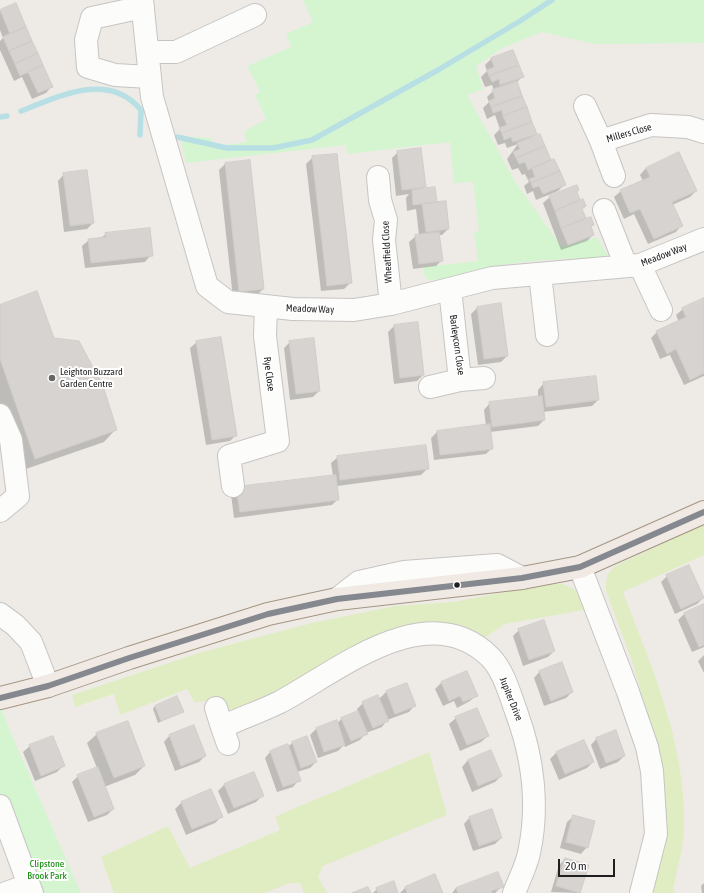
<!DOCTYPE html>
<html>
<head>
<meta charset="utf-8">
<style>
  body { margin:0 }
  #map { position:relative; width:704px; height:893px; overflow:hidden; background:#eeebe7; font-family:"Asap Condensed",sans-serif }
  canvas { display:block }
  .scale { position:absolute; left:558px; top:859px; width:57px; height:18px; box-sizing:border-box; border:2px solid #1f1f1f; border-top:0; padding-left:5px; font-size:12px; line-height:14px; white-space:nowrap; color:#1f1f1f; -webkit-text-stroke:3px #fff; paint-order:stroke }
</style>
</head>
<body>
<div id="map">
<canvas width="704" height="893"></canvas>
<div class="scale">20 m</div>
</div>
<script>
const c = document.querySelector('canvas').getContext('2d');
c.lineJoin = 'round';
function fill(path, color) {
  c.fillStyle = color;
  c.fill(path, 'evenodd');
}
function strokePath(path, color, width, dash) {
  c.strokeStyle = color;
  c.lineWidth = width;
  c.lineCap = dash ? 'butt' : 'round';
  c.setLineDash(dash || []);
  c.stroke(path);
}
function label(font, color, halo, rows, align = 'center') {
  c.font = font + ' "Asap Condensed",sans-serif';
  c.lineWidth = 4;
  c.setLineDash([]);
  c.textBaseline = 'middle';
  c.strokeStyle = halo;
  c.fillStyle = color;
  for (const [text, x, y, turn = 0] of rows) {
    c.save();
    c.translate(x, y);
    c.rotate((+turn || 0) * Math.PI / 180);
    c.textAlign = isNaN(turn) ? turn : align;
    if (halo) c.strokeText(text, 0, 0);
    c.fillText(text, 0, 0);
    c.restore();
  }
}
const grass = new Path2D(`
  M704,524V555L623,592C652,668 687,746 684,830C683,850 677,870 673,890L676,893H652L654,738L633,664L606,591C606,580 606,573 615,566Z
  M547,584H563L579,592L584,610L505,624L483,639L463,626L430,621L377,638L304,686L235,712L214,699L195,703L187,689L120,715L114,694L75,707L72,695L202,652L312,623L395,606L453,602Z
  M429,752L447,815L323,866L318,877L327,893H304L300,883H290L264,893H114L101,857L168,826L190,868L280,830L275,817L283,813Z`);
const park = new Path2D(`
  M303,0H704V43L595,44L542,32L502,48L476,66L483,89L467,95L516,183L562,247L597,237L609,258C567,258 526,260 485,268C466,271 447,281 428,280L424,274V267L478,261L474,232L479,231L473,182L454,183L450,142L347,154L346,145L186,163L180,136L211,138V147L247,142L244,132L266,119L255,95L260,92L247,66L291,47L286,34L313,22Z
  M0,705L13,738L81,893H32L0,806Z`);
const shadow = new Path2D(`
  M15,5L52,86L46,93L32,99L22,77L14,81L0,50V41L3,38L0,30V11Z
  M512,51L522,77L517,82L536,133L530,139L540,136L550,162L564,185L558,191L536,200L533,191L527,194L524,186L529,182L525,174L522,175L518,168L512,170L507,159L518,144L507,148L505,143L498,145L494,135L500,129L495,115L487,119L483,108L489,102L487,97L494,90L492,85L485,87L481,77L487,71L485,65L491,59Z
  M398,152L425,187L422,190L434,188L436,203L448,229L442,235H438L442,260L436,266L413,269L409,242L416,236L419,235L416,209L407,211L406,198L409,194L396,196L392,158Z
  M313,157L351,282L344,289L321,291L306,164Z
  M225,164L263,289L257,295L233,298L219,170Z
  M646,168L696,191L690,197L672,205L682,225L676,232L648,244L634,214L624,219L614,197L621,191L643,181L640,175Z
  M64,174L93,223L87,229L64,232L58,181Z
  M576,192L580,201L585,206L581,210L585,220L593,225L590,227L593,235L587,241L561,250L543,203L550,197Z
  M106,234L151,255L145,262L85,268L82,246L89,240L101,238Z
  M704,299V376L684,385L670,355L660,359L651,338L657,332L679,322L676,315L683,309Z
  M0,306L54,339L116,429L104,442L23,470L0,407Z
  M477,308L507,356L501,362L478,365L471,314Z
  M417,323L423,375L417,381L394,384L388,332L394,326Z
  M197,342L236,435L230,441L206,445L190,348Z
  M290,342L319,391L313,397L290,400L284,348Z
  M595,377L598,400L592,406L543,412L544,420L538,426L490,432L492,448L486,454L434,460L431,438L437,432L486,426L484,410L490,403L538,398V390L544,383Z
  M338,457L428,468L421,475L337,486L338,499L332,505L234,518L231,494L333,476L331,463Z
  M667,576L703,598L697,604L675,614L661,582Z
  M704,605V647L692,652L678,620L684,614Z
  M519,630L554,651L548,657L523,666L513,636Z
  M704,655V673L698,661Z
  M540,671L572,692L566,698L544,706L534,678Z
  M441,683L477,695L470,701L457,708L454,701L443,706L435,689Z
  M386,692L415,705L409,712L387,720L382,727L366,733L360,740L345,747L344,745L338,751L318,758L310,735L316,729L336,721L337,724L341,719L358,712L357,709L363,703L379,699Z
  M155,706L182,711L158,723L153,709Z
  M456,718L488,736L481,742L460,751L449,724Z
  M97,734L144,766L135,775L104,787L113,809L107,815L88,822L72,782L78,776L97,768L87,743Z
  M170,735L205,756L199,762L175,771L164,742Z
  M307,737L316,762L310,768L297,772L299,780L293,787L277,792L265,758L271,751L288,747L292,743Z
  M597,738L624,756L618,762L600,769L591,745Z
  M584,741L593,762L587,768L559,780L550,759L556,753Z
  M30,746L63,766L57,772L35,781L23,752Z
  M468,760L501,776L495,782L472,792L462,767Z
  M225,784L262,796L256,802L228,814L218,791Z
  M181,803L221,817L215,823L186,835L175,809Z
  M574,816L587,847L581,854L560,848L567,822Z
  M470,817L501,838L495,844L473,851L464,824Z
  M565,859L587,866L579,893L551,892L559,865Z
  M434,875L442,893H400L405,888Z
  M704,883V893H702L701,886Z
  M502,886L495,893H452L456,888Z
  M377,889L397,893H373Z`);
const stream = new Path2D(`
  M21,111C60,96 109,71 141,110L140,135
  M0,117L7,116
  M177,137L227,148H273L312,140L438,70L520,21L552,0`);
const building = new Path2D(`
  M16,3L26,27L10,34L0,10Z
  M26,27L32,41L9,51L3,37Z
  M32,41L38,53L15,64L9,51Z
  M513,50L519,65L489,76L487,70L494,67L491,58Z
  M38,53L43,65L20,76L15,64Z
  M43,65L53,87L38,93L28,72Z
  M519,65L524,77L500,85L499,79L492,82L489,76Z
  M517,81L522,96L491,107L489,101L495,98L492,90Z
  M522,96L527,107L503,116L502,110L493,113L491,107Z
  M527,107L532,122L502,133L499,128L507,125L503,116Z
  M532,122L537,134L513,142L511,137L504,140L502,133Z
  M540,134L545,146L516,158L513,152L520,149L517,143Z
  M545,146L551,160L528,170L525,162L519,164L516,158Z
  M421,148L426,187L402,190L397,151Z
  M679,152L697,191L672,202L683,226L654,239L640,209L630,213L620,190L650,177L646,168Z
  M337,154L352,283L327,286L312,156Z
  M554,159L560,171L531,183L529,179L535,177L532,168Z
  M250,160L264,289L239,292L225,163Z
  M87,170L94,223L70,226L63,173Z
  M560,171L566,185L543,194L539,186L533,188L531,183Z
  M577,185L579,190L577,192L580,200L555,211L549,196Z
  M435,187L437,202L413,205L412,190Z
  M583,199L586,206L582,209L586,218L561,228L555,211Z
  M446,201L449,229L426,232L422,204Z
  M591,217L594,225L591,226L594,235L568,245L561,228Z
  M150,228L153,256L91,263L88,239L106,237L105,233Z
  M439,232L443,261L419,264L415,235Z
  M37,291L54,338L79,341L103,386L117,430L35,459L0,359V305Z
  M704,298V373L690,380L676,349L667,354L656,331L686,317L682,308Z
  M501,303L508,356L484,359L477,307Z
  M418,322L424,375L400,378L394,325Z
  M221,337L237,436L212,440L196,341Z
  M314,338L320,391L296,394L289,341Z
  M596,376L599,400L546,407L543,382Z
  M542,396L545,420L492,427L489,402Z
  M490,424L493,449L440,455L437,431Z
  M426,445L429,469L340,480L337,456Z
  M336,475L339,500L240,512L236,487Z
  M689,565L704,598L681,609L666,575Z
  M704,604V645L699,647L684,613Z
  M544,620L555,651L529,660L518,629Z
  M562,662L573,692L551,701L539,671Z
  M467,671L478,696L463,702L460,696L449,701L441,682Z
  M407,683L416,706L395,714L386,691Z
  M378,695L389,721L373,728L362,702Z
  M177,696L184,712L161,721L155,706Z
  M477,708L489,736L467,745L455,717Z
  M358,711L368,734L351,741L341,718Z
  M337,720L345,745L324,752L316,728Z
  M128,721L145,766L114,778L96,733Z
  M194,725L206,756L181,766L169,735Z
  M616,730L625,756L606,763L596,738Z
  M53,736L65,766L41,776L29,745Z
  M307,736L317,762L301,768L292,742Z
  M584,740L594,762L565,774L556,752Z
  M288,744L301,781L283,787L270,751Z
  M491,750L502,776L478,786L468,760Z
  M98,767L114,809L94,817L77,775Z
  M254,772L264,796L234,808L224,784Z
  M211,789L223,817L192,829L181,802Z
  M492,809L502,838L479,846L469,817Z
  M573,815L595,821L588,848L566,842Z
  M565,858L589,865L580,893L556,886Z
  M498,872L504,887L491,891L492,893H458L456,888Z
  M435,874L443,893H407L405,887Z
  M394,881L398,893H378L376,888Z
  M368,887L371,893H352Z`);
const minor = new Path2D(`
  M142,0L152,97L207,286L228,302L293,309L354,310L391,304L492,278L640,265L704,239
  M143,7L92,18L86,40L88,67L115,75L150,77
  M148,52H176L255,15
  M585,106L601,141L614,176
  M601,141L651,125L688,127L704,132
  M378,177L380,200L386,220L384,240L391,304
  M604,210L626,266
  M640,265L661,310
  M540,274L547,335
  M450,289L460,380L484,378
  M430,387L460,380
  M0,415L11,440L18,496L0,511
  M233,486L229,456L278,441L265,336L266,307
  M580,567L628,692L647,747L652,771L656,834L641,893
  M337,599L359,582L404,572L497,565L522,578
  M0,614L15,625L31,642L48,686
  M216,708L222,727
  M228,744L222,727C241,718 262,711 280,702C338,671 427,595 490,657C504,671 510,695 517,714C533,758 539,807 529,853C526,867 519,880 514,893
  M0,806L29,885
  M6,893L29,885L32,893`);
const major = new Path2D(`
  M0,698L48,686L129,658L268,614L337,599L522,578L580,567L704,512`);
const bus1 = new Path2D(`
  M0,698L48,686L129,658L268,614L337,599L522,578L580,567L704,512`);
const markers = [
  [52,378,4,"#676665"],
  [457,585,3.5,"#1f1f1f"]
];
const streetNames = [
  ["Millers Close",629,133,-16],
  ["Wheatfield Close",387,252,-93],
  ["Meadow Way",664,255,-21],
  ["Meadow Way",310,309,2],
  ["Barleycorn Close",457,345,82],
  ["Rye Close",269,374,83],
  ["Jupiter Drive",511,699,68]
];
const poiNames = [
  ["Leighton Buzzard",60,372],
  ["Garden Centre",60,384]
];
const parkNames = [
  ["Clipstone",47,864],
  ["Brook Park",47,876]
];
fill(grass, '#e0edc3');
fill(park, '#d5f5d0');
fill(shadow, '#0003');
strokePath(stream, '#b8e0e4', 5.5);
fill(building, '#d6d3d0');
strokePath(building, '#d1ccc8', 1);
strokePath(minor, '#c6c5c3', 24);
strokePath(major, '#a49583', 24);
strokePath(minor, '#fcfcfb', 22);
strokePath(major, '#f1eae4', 22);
strokePath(bus1, '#85898f', 6);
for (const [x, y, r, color] of markers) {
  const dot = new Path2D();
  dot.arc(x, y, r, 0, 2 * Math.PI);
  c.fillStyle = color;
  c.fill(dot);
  strokePath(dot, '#fff', 1.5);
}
label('10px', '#1f1f1f', '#fff', streetNames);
label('10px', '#1f1f1f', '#fff', poiNames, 'left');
label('10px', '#098802', '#fff', parkNames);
</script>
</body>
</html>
